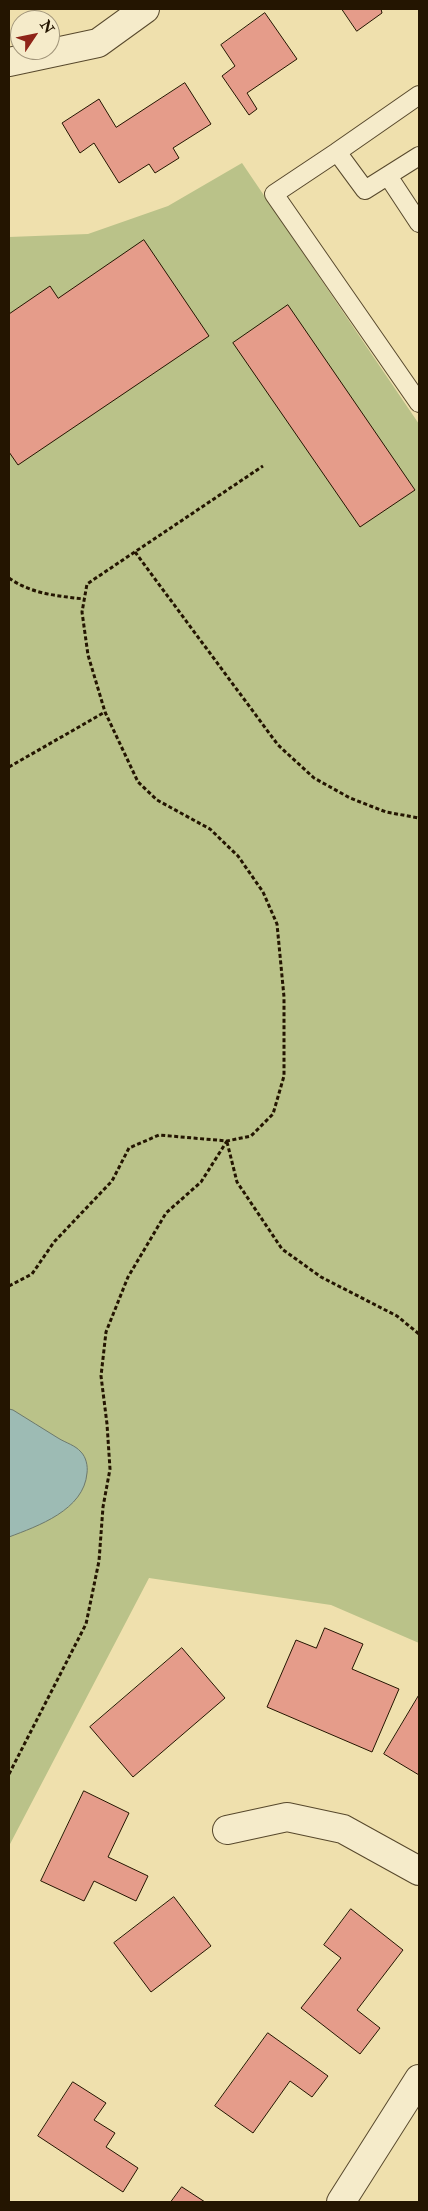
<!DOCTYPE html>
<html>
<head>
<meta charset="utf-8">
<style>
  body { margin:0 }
  #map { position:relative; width:428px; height:2211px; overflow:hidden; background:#efe0ad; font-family:"IM FELL Double Pica",serif }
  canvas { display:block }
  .frame { position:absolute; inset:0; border:10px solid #241501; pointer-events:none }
  .north { position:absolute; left:10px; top:10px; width:50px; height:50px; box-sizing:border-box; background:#f5ebca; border:1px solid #a1957a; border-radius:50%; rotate:56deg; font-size:14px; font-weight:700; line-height:20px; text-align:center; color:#241501 }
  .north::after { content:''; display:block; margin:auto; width:18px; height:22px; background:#8f2418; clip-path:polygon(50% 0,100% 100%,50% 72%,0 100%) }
</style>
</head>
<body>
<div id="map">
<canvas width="428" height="2211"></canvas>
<div class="frame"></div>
<div class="north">N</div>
</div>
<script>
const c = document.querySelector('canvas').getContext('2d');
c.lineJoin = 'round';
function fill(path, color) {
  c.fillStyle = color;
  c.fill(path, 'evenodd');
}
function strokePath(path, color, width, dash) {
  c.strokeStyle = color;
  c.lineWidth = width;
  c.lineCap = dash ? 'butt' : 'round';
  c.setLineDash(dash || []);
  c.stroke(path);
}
const green = new Path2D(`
  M242,163L419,424V1643L331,1605L149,1578L9,1846V237L88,234L168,206Z`);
const water = new Path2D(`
  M9,1409L13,1410C28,1419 43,1429 58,1438C66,1443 75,1445 81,1452C86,1457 88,1466 87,1473C84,1510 38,1526 9,1537Z`);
const building = new Path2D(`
  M342,9H381L382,13L357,31Z
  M265,13L297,59L247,93L257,109L249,115L222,76L235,66L221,45Z
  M185,83L211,124L173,148L179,158L155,173L149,164L119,183L94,143L80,153L62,123L99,99L116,127Z
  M144,240L209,336L18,465L9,452V314L50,286L58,298Z
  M288,305L415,490L360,527L233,343Z
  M325,1628L363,1644L352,1669L399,1689L372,1752L267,1707L296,1640L316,1648Z
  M182,1648L225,1698L133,1777L90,1727Z
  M419,1695V1775L384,1754Z
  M84,1791L129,1813L108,1857L148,1876L136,1901L94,1881L84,1901L41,1881Z
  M174,1897L211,1946L151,1992L114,1943Z
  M351,1909L403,1950L357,2010L380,2028L360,2054L301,2008L341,1958L324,1945Z
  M268,2033L328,2076L312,2097L290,2081L253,2133L215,2106Z
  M73,2082L106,2103L94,2120L115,2133L106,2147L138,2168L123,2192L38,2136Z
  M182,2187L205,2202H171Z`);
const path = new Path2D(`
  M135,552L278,745L314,778L350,798L386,812L419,818
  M9,578C31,594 58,596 84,599
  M9,767L105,712
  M227,1142L237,1182L282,1249L321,1277L397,1316L419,1334
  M9,1286L32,1274L54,1242L112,1181L129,1148L159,1135L227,1141L251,1136L273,1114L284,1076V997L277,924L263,892L238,856L210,829L157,800L138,782L105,712L88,655L82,612L87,584L263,466
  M9,1774L86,1624L99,1561L103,1507L110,1469L107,1424L101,1376L106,1332L128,1277L166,1213L201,1182L227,1141`);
const service = new Path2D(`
  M419,95L337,152L365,190L419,156
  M337,152L274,194L419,403
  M388,176L419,223`);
const minor = new Path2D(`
  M9,62L98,43L145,9
  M227,1830L287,1817L343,1829L419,1871
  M341,2202L419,2079`);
fill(green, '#bac289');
fill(water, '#9dbbb4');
strokePath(water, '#6d796c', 1);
fill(building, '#e59c8a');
strokePath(building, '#241501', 1);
strokePath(service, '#57482c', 20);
strokePath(minor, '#57482c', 30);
strokePath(path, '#241501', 3, [4, 2.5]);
strokePath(service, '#f5ebca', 18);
strokePath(minor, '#f5ebca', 28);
</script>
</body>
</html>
